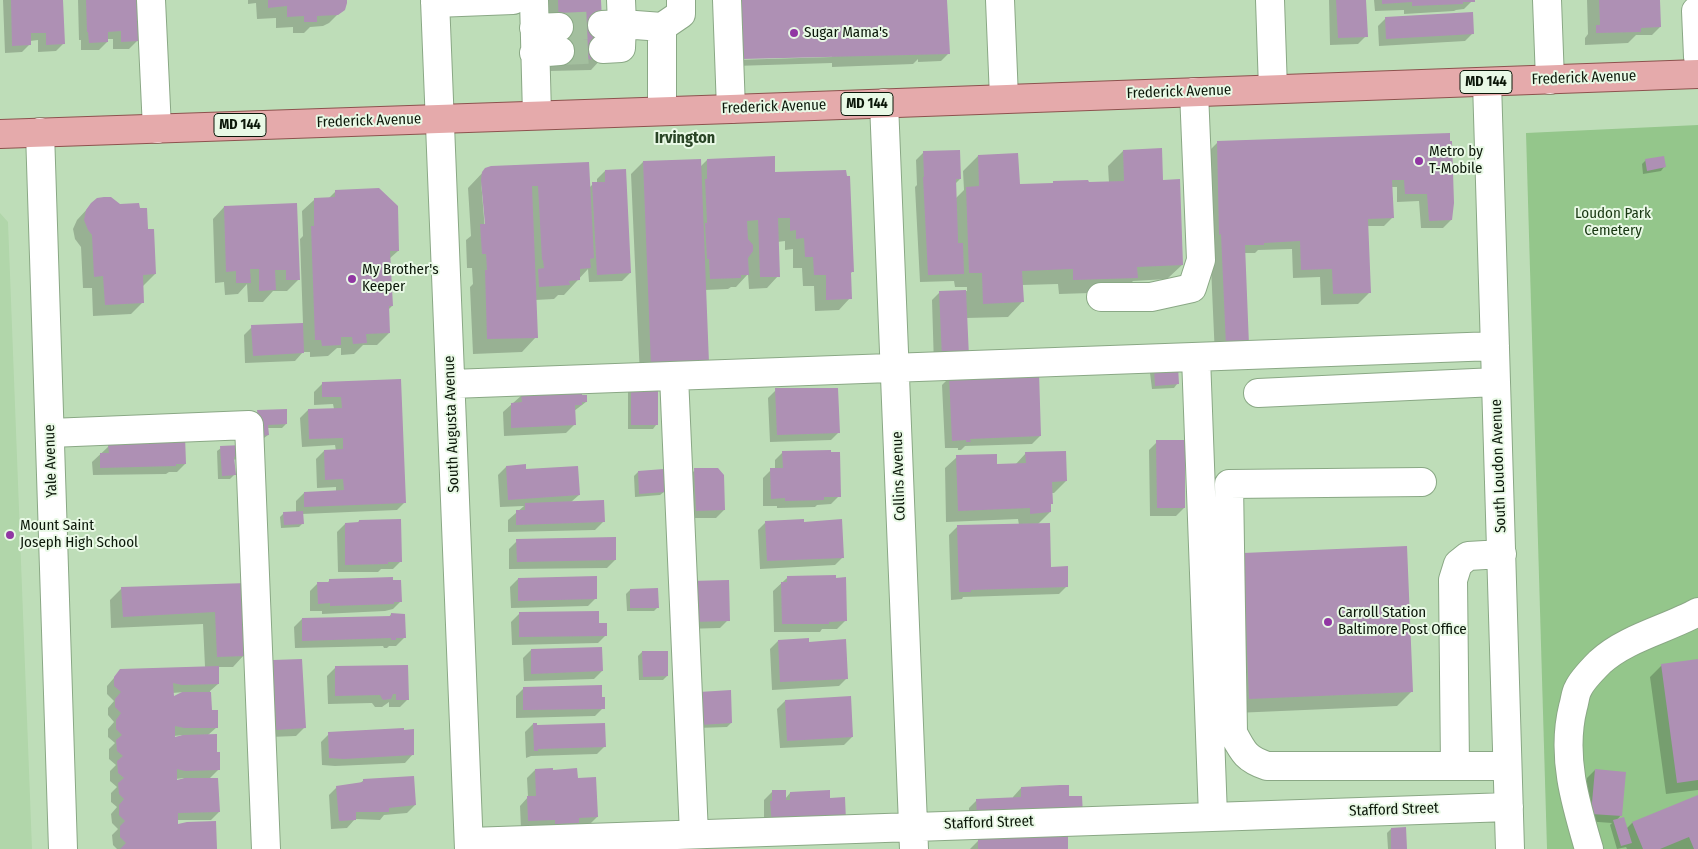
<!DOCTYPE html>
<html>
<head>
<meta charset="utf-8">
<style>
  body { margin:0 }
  canvas { display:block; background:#beddb8 }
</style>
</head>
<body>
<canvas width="1698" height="849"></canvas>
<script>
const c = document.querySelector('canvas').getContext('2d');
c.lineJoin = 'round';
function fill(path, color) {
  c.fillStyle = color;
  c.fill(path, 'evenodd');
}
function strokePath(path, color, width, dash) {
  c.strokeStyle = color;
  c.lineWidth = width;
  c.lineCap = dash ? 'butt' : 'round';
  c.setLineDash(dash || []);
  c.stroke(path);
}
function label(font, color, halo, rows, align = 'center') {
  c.font = font + ' "Fira Sans Condensed",sans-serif';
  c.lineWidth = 4;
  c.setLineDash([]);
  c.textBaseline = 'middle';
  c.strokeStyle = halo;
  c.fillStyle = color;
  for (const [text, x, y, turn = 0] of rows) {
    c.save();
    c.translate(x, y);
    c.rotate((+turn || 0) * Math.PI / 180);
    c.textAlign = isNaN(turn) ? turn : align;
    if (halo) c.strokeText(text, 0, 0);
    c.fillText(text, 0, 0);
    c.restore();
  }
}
const built = new Path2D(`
  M0,213L8,222L32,849H0Z`);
const green = new Path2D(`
  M1698,125V849H1547L1526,133Z`);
const shadow = new Path2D(`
  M3,0H62L64,43L56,51L38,52V40L30,41V44L22,52L5,53Z
  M78,0H136L137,41L129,49H113V39H107V42L99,50H81V40H79Z
  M248,0H346L341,11L329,23L323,26L310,27L304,33H293V27L276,28V18L257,19L256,3L248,4Z
  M547,0H600L602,58L591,70L549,71Z
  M731,0H945L949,53L941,61L918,62V59L913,64L832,67V63L734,66ZM832,55V57L735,60V58Z
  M1329,0H1365L1366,36L1358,44L1330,45Z
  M1374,0H1472V1L1464,9L1456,10L1454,11L1404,14V10L1375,11Z
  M1587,0H1659L1660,27L1652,35H1636L1628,43L1585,45V38L1588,34Z
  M1386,18L1473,33L1465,41L1379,46L1378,26Z
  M1448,134L1451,220L1443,228H1421L1419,201L1397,202V187H1391L1392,218L1384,226H1367L1369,293L1358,304L1321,305L1320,277L1293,278L1292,249L1258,250L1255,253H1244L1248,345L1215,357L1206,154L1217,143Z
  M1123,151L1162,181L1182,265L1167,279L1133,281L1122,292L1059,294L1058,284L1022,285V302L1008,317L966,318L934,366L932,300L940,292L967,291V287H955L954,281L920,282L915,187L917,185L916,160L924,152L960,179L955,184V199L964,190L963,171L978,156L1018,186L1051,185L1054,182L1088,184L1109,183L1108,166Z
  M707,160L774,173L852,272L850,274V298L839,310L815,311L814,286H803L802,268H793V249L785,250V241L777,242L778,276L767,288L749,289L748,274L736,287H731L728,289L705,290L708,362L640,377L631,174L643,162L700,167Z
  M1646,160L1664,167L1661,171L1643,174L1642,164Z
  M486,169L589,188L593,184L597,183V179L605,171L630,273L622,281L589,282L588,269L564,295H558L554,299L535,300L536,337L522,352L473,354L470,287L473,284L472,268H467L466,240L471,236L468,188ZM481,180L487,230L485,231Z
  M336,191L398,251L389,259L392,306L388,310L389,333L377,345H363L354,354L341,355V348H337L328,356L310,357V352H303L295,361L245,363L244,335L252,327L303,324L300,239L303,236L302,211L314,200L328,199Z
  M119,205L147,230L155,274L143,286V302L131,314L93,316L92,288H83L81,247L75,239L73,229L77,220L89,207Z
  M224,207L299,279L287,291H273L263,302H248L247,284L238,294L225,295L224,282L215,283L213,219Z
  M1154,369L1177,384L1174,388L1152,389L1150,373Z
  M950,377L1040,436L1032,444L965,446L961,450H958V448H945L942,385Z
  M400,380L405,502L397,510L302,514L303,523L299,527L281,528L280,517L284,513L296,512V501L304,493L336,492V487L317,488L316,459L324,451H336L335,445L302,447L300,418L308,410L334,409L333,404L314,405V392L322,384Z
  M657,387L656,425L653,429H628V391Z
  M776,390L839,432L831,440L770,442L768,398Z
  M522,395L586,402L574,411V425L566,433L504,436L503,412Z
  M258,412L286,424L282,428H267L268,435L264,438L257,439L254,415Z
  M121,436L185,464L177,472H169L166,474L93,475L92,462L109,446H113Z
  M1157,442L1184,508L1176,516H1150L1149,450Z
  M241,446L237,459L233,460L234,475L230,479H218L217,451L221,448Z
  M783,452L839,496L831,504L817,505L815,507L777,508V506H763V478L771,470H775V460Z
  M1026,453L1066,481L1054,493H1051L1050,512L1038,524L1050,568L1067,586L1059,594L963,597L962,599L951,600L949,535L957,527L1019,525L1018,519L946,522L945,468L957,457L996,465H1015Z
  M506,467L525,470L579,495L571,502L603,522L595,530L508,532V520L524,506L500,507L498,475Z
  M695,470L724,510L716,518H688L687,478Z
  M638,472L664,492L660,495L635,497L634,476Z
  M359,521L401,561L393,569H381L378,572H338L337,532L345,524L357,523Z
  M766,522L803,523L843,557L835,565L760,569L758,530Z
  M517,541L615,560L607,568L509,569V549Z
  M1229,569L1412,691L1397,706L1235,713Z
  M787,578L845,621L837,629H822L820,632H774L773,591Z
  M518,579L596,598L588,606L511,608L510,587Z
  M330,580L401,601L393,609L385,611L322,614V611H310V591L318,583H327Z
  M247,585L244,655L233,667H218V684L210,691L211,712L217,727L208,735L216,754L219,769L209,779L219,812L211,820H177V825L216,849H117L113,845L112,835L118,829L112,823L111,814L117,807L111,802V793L117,787L110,781V771L116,765L109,759V749L115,743L108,737V729L114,722L108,715V708L114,701L107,694V686L120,671L205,667L203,624L111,628L110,600L122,588ZM185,692L172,698V693ZM183,735L174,739V736ZM185,778L175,782V779Z
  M630,590L658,607L654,611H627L626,594Z
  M682,591L728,620L720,628L683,629Z
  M391,614L404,638L396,646H389L387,648H384L383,646L295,648L294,627L302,619L389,617Z
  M519,614L598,624L606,635L598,643L512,645L511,622Z
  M778,641L808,643L847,678L839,686L772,690L770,649Z
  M531,650L602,671L594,679L524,681L523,658Z
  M642,652L667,676L663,680H639L638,656Z
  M1698,660V790L1666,794L1650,677L1662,665Z
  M274,662L304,728L296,736L269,737L266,670Z
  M407,666L408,699L400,707H389V702L382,707H375L372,703L328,704L327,676L335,668Z
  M524,688L603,708L595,716L516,718V696Z
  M695,697L731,723L727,727L697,728Z
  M785,701L852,737L844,745L780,748L777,709Z
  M533,724L536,726L605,746L597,754L531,756L526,758L525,732Z
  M329,734L413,754L405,763L335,766L322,765L321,742Z
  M535,770H576L577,779L597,817L589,825L521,829L520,806L528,797L527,778Z
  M1595,770L1621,815L1616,821L1626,829L1632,823L1698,797V849H1627L1626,847L1617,849L1610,825L1612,823L1584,821L1587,778Z
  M364,780L415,805L407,813L384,815L380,820L355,819L347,828L331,829L329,795L337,787L359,784Z
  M1068,786L969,825V808L977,800L1013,799V797L1021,788Z
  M772,792L785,799L790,793L829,799L764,832V800Z
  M1391,829L1406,849H1388L1387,833Z
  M978,841L1067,849H970Z`);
const building = new Path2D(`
  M11,0H63L65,44L46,45V33H31V45L12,46Z
  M86,0H137L139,41L121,42V31L108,32V42L89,43L88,32H87Z
  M268,0H347V3L345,10L338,15L317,16V22H304V16L287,17V6L268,8Z
  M558,0H601L604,59L560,60Z
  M739,0H947L950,54L742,59Z
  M1336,0H1366L1368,37L1338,38Z
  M1382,0H1475V2H1463V4L1412,6V2L1382,4Z
  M1599,0H1660L1661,27L1641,28V32L1596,33V25H1600Z
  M1473,12L1474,34L1386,39L1385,17Z
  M1450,133V141H1452L1454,203L1452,220L1429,221L1427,194H1405L1404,180H1392L1394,218L1368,219L1371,293L1333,294L1332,269L1301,270L1300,241L1264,243V245H1245L1249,345L1226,346L1221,234L1219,235L1217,141Z
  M1162,148L1163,180L1180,179L1183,265L1137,267L1138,278L1073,280V269L1022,271L1024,302L983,304L982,273H969L966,187L979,186L978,155L1018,153L1020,184L1053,183V181L1088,180L1089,182L1124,181L1123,150Z
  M960,150L961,179H956L958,238V243H963L964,274L928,275L923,177H924L923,151Z
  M775,156V172L846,170L847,176H850L854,272H851L852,299L826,300V275H814L813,257H805L804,238L796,239V230L790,231V218H778L780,277H760L758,220L747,221L748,239L753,245V251L748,258L749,275H741V278L710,279L709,259H707L705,223H707L705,179H707V159Z
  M1664,156L1666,167L1647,171L1645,159Z
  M701,159L709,363L651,366L643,161Z
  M589,162L594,258L590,259L591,268L580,269V280L569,281L570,285L539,287L538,269L544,268L543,260H542L538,186H532L538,338L487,339L485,270H487L486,254H482L480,224H485L481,180L482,172L485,168L491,166Z
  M626,169L631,273L597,275L592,182H605V170Z
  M379,188L398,206L399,251H390L393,306H389L390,333L366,334L367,343L353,344L352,337H341V345L322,346L321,340H315L311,226H314V198L335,197V190Z
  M104,197H111L120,204L139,203L140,208H147L148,229H154L156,274L143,275L144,303L105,305L103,276L94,277L92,235L88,230L84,220L86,210L91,203L97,198Z
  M297,203L300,280H286V270H275L276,290L259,291V269H250L251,283H236V271L226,272L224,206Z
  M966,290L969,357L942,358L939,291Z
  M303,323L304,353L253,356L251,325Z
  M1178,366L1179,384L1155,386L1154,368Z
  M1039,372L1041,436L970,439L971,442H966V440L952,441L949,375Z
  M401,379L406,503L304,507V492L344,490L343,479L325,480L324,450L343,449V438L309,439L308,409L342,408L341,397H322V382Z
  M631,386H658V425H631Z
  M775,388H838L840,433L777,435Z
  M574,392V394L582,393V395H587V402H582V405H575L576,425L511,428V403L522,402L521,394Z
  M287,409V424L268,425L269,435L261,436L257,410Z
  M121,435L185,436L186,464H176V466L100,468V453H109L108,445L121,444Z
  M1156,440H1185V508H1157Z
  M242,445V456L234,457L236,475L222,476L220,446Z
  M831,450V452H840L841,497H824V500L785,501V498L771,499L770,468H783L782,451Z
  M1066,451L1067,481L1052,482L1053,504H1051V512L1030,514V508L958,511L956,455L997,454V464L1026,463L1025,452Z
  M526,464V469L578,466L580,495L508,500L506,466Z
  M694,468H718L724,475L725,510L696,511Z
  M664,469L665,492L639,494L638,471Z
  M604,500L605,522L516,525V510H525V503Z
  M303,511L304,524L284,525L283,512Z
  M401,519L402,562H388V564L345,565V523L359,522V520Z
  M804,519V522L842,519L844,558L767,561L765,521Z
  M1050,523L1051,567L1068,566V587L971,590V592H959L957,525Z
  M616,537V560L517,562L516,539Z
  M1407,546L1413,692L1249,699L1243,553Z
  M836,575V578L846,577L847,621L829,622V624H782L781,582H787V576Z
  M597,576V599L518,601V578Z
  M393,577V580H401L402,602H394V604L330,606V603L318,604L317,582H329V579Z
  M729,580L730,621L691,622L690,581Z
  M248,583L246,656L217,657L215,612L123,617L121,587Z
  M658,588L659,608H630V589Z
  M599,611V623H607V636L519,637V612Z
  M391,613L405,614L406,638H396V640H391V638L302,641V618L391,616Z
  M809,638V642L846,639L848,679L780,682L778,640Z
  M602,647L603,671L531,674V649Z
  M642,651H668V676L643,677Z
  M302,659L306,728L276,730L273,660Z
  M1698,659V780L1677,783L1661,664Z
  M408,665L409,700H396V694H393L391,699L383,700L380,695L335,696V666Z
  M219,666V684L182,685L173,683L174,696L182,692H211L212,710H218V728H184L175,726V737L183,735L217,734V752H220V770L185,771L177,769V780L185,778H218L220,812L178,813V824L187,822L216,821L217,849H120L126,843L120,837V826L125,821L119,815V805L124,799L119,794L118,783L124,778L118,773L117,761L123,756L117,751L116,740L122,735L116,729V720L121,713L115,707V699L121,692L114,686V677L120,669Z
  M602,685V697H605V709L523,710V687Z
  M731,690L732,723L700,725L699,692Z
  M851,696L853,737L787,741L785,700Z
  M533,723H537V725L605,723L606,747L538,749V751H534Z
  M404,728V730L414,729V755L344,759L329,758L328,732Z
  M553,768V770L577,768L578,778L596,777L598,817L579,818V823L555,824V820L528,821L527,796H536L535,769Z
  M1595,769L1626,772L1622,816L1591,814Z
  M414,776L416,805L389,808V812H356V820L339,821L336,786L363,782V779Z
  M1060,785H1069V796H1082L1083,815L977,818L976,799L1021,797V787Z
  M772,790H786V800H790V792L830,790V798L845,797L846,821L772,825L770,801H772Z
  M1698,795V849H1694L1689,837L1660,849H1643L1632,822Z
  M1624,817L1632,843L1621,846L1613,820Z
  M1406,827L1407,849H1391V828Z
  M1068,836V849H978V839Z`);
const minorTunnel = new Path2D(`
  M559,27L602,25
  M560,51L603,49`);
const minor = new Path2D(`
  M151,0L157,129
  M435,0L469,849
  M534,0L537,115
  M727,0L731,109
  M1000,0L1004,98
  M1270,0L1273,89
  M1547,0L1550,80
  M435,3L513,0
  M1698,11H1696L1698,57
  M602,25L622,24L621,0
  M662,27L681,14V0
  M534,28L559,27
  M603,49L621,48L622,24L662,27V111
  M534,53L560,51
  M1487,82L1510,849
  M884,103L914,849
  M40,132L63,849
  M1101,297H1151L1192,288L1201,260L1194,92
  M1196,357L1213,816
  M674,376L694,834
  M451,384L1495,346
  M1258,393L1496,382
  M50,433L249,425L266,849
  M1422,482L1229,484L1233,733C1243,752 1246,759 1267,766H1507
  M1455,766L1453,580L1458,564L1468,556L1502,554
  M469,842L1509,807
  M1589,849C1575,802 1561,755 1573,707C1575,701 1575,694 1578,689C1581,682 1594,668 1600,662C1626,638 1667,629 1698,612`);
const major = new Path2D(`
  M0,134L731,109L1698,74`);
const markers = [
  [794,33,5,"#9137a3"],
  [1419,161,5,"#9137a3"],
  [352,279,5,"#9137a3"],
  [10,535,5,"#9137a3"],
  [1328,622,5,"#9137a3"]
];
const shields = [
  [1486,82,52],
  [867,104,52],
  [240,125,52]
];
const shieldNames = [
  ["MD 144",1486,82],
  ["MD 144",867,104],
  ["MD 144",240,125]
];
const poiNames = [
  ["Sugar Mama's",804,33],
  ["Metro by",1429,152],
  ["T-Mobile",1429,169],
  ["My Brother's",362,270],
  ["Keeper",362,287],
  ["Mount Saint",20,526],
  ["Joseph High School",20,543],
  ["Carroll Station",1338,613],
  ["Baltimore Post Office",1338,630]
];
const streetNames = [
  ["Frederick Avenue",1584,78,-2],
  ["Frederick Avenue",1179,92,-2],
  ["Frederick Avenue",774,107,-2],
  ["Frederick Avenue",369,121,-2],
  ["South Augusta Avenue",452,424,-92],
  ["Yale Avenue",51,461,-92],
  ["South Loudon Avenue",1499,466,-92],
  ["Collins Avenue",899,476,-92],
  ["Stafford Street",1394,810,-2],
  ["Stafford Street",989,823,-2]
];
const parkNames = [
  ["Loudon Park",1613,214],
  ["Cemetery",1613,231]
];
const neighbourhoodNames = [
  ["Irvington",685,139]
];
fill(built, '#b1d6aa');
fill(green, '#94c68b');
fill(shadow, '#0003');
fill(building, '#ae90b4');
strokePath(minorTunnel, '#a3bf9e', 28, [28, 14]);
strokePath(minor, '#8aa885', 30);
strokePath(major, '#8d524e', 30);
strokePath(minor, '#fff', 28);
strokePath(major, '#e5aaab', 28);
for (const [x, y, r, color] of markers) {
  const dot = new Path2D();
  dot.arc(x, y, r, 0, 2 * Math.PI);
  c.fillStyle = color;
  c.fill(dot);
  strokePath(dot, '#e9f9e6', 2);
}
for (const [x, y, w] of shields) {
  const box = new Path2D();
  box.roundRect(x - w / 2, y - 11.5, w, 23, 4);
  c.fillStyle = '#e9f9e6';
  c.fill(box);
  strokePath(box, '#0c180a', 1);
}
label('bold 14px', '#0c180a', null, shieldNames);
label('15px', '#0c180a', '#e9f9e6', poiNames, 'left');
label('15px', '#0c180a', '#e9f9e6', streetNames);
label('15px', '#183712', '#e9f9e6', parkNames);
label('bold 16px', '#294425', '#e9f9e6', neighbourhoodNames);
</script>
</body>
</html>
